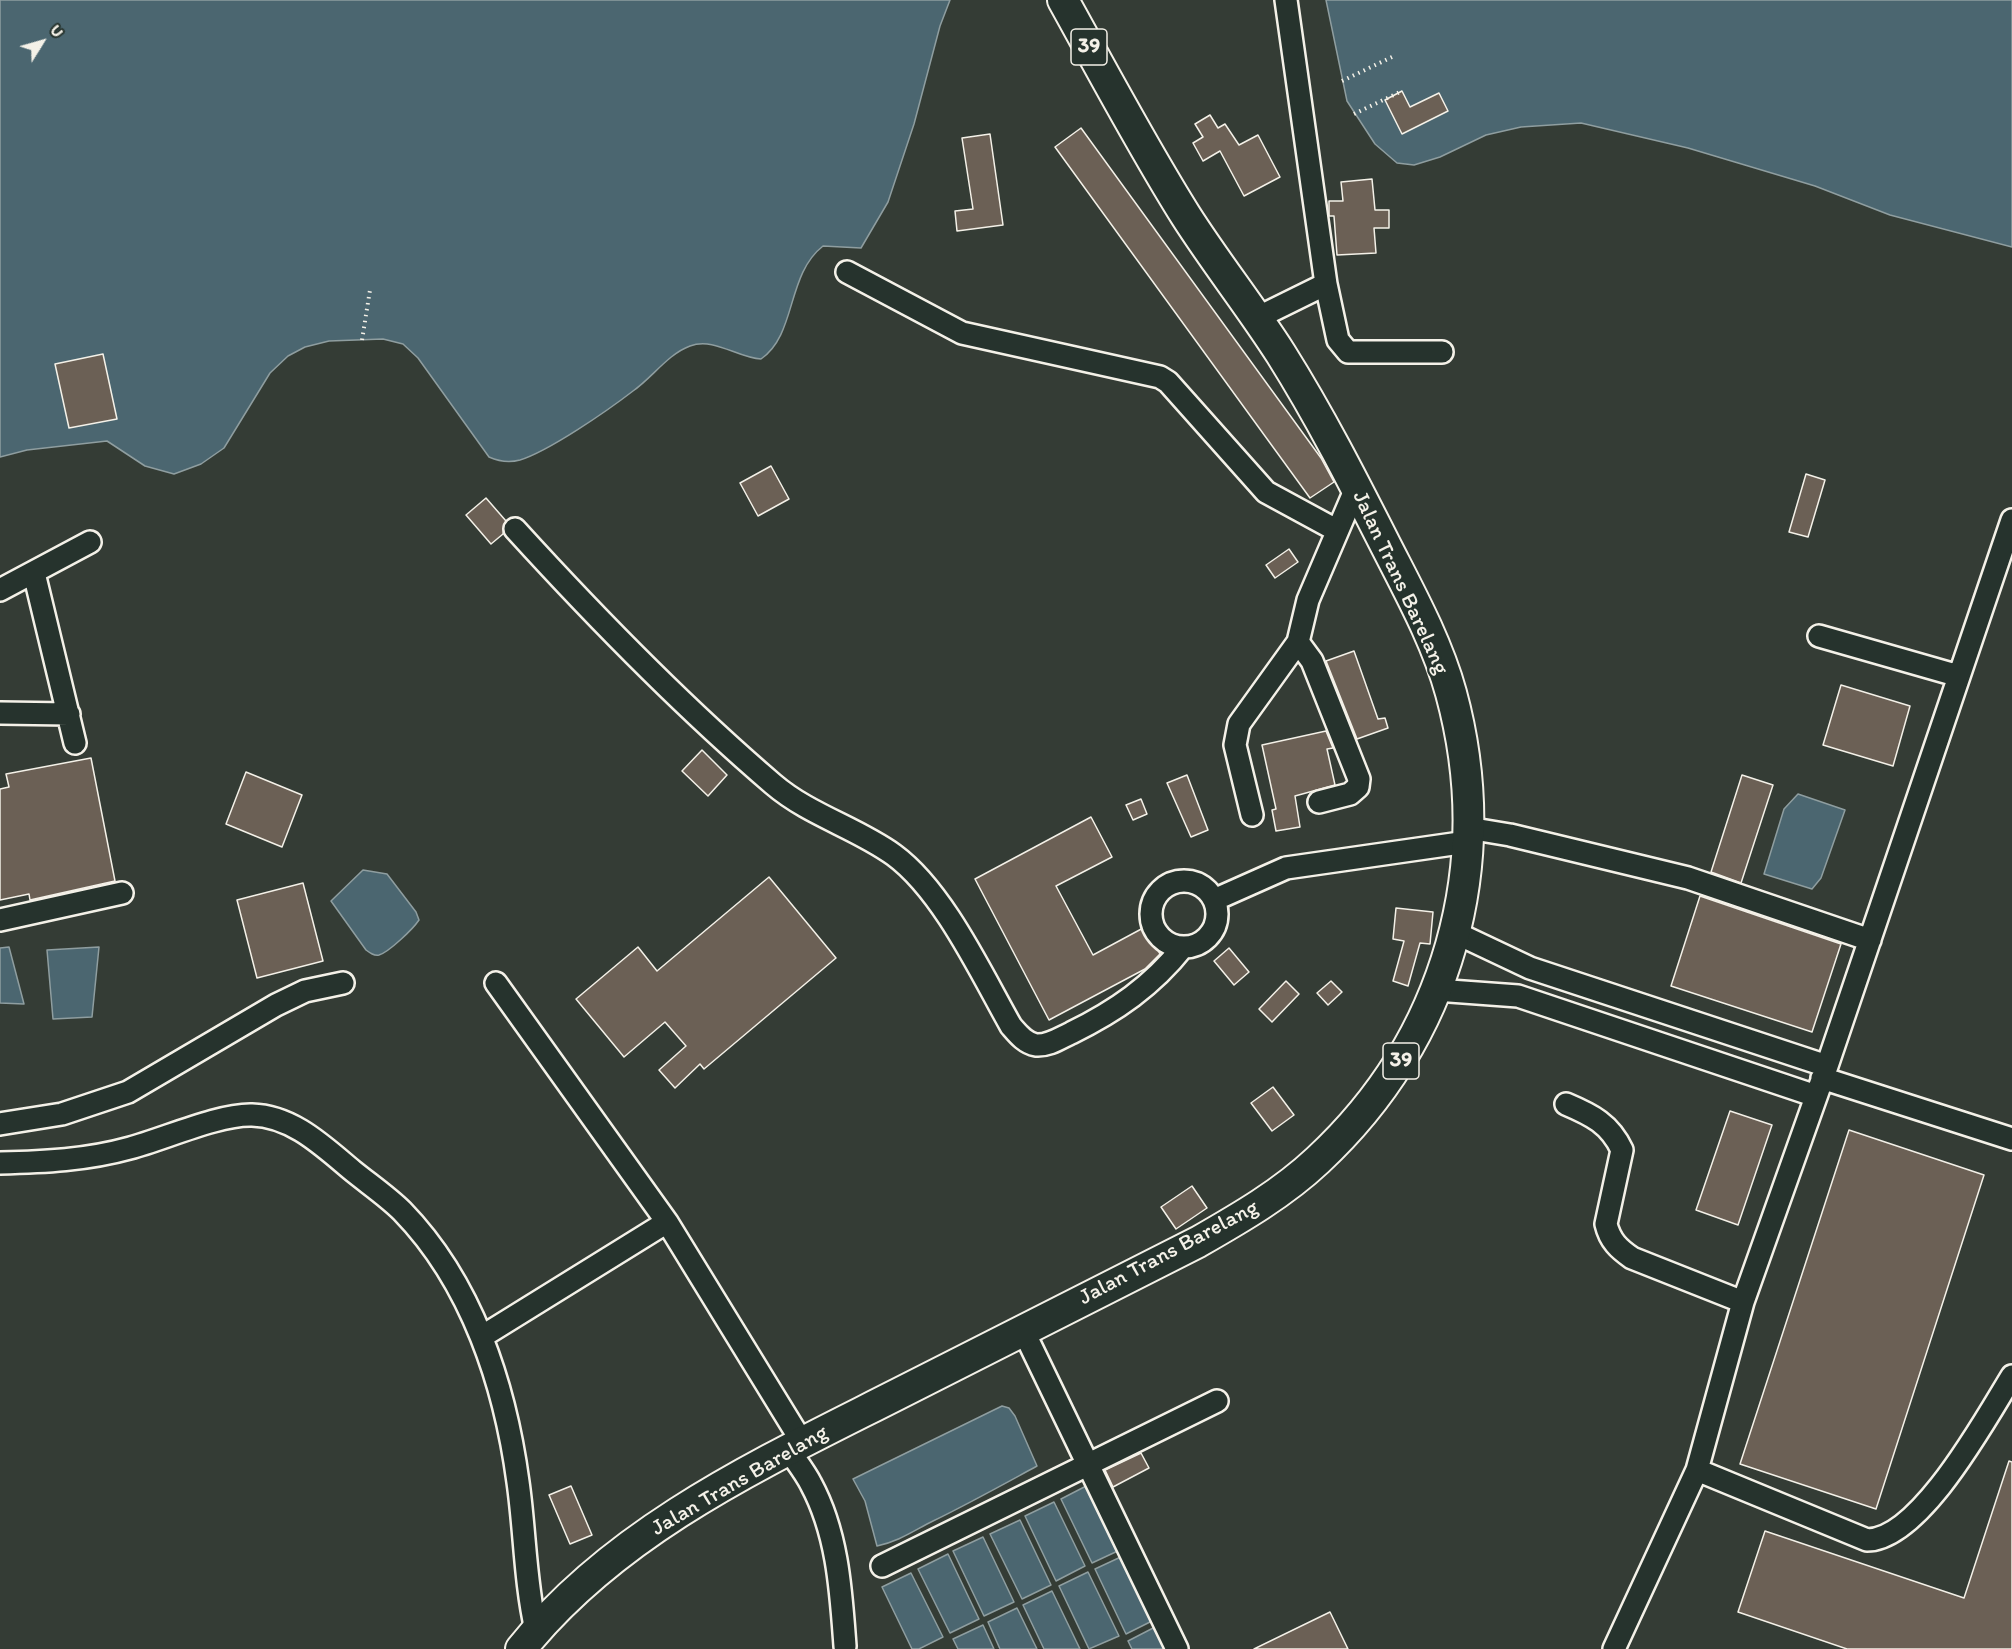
<!DOCTYPE html>
<html>
<head>
<meta charset="utf-8">
<style>
  body { margin:0 }
  #map { position:relative; width:2012px; height:1649px; overflow:hidden; background:#343c35; font-family:Itim,sans-serif }
  canvas { display:block }
  .north { position:absolute; left:12px; top:12px; width:60px; height:60px; -webkit-text-stroke:4px #26332d; paint-order:stroke; rotate:53deg; font-size:16px; font-weight:700; line-height:24px; text-align:center; color:#f4f1e8 }
  .north::after { content:''; display:block; margin:auto; width:21px; height:27px; background:#f4f1e8; clip-path:polygon(50% 0,100% 100%,50% 72%,0 100%) }
</style>
</head>
<body>
<div id="map">
<canvas width="2012" height="1649"></canvas>
<div class="north">U</div>
</div>
<script>
const c = document.querySelector('canvas').getContext('2d');
c.lineJoin = 'round';
function fill(path, color) {
  c.fillStyle = color;
  c.fill(path, 'evenodd');
}
function strokePath(path, color, width, dash) {
  c.strokeStyle = color;
  c.lineWidth = width;
  c.lineCap = dash ? 'butt' : 'round';
  c.setLineDash(dash || []);
  c.stroke(path);
}
function label(font, color, halo, rows, align = 'center') {
  c.font = font + ' Itim,sans-serif';
  c.lineWidth = 4.5;
  c.setLineDash([]);
  c.textBaseline = 'middle';
  c.strokeStyle = halo;
  c.fillStyle = color;
  for (const [text, x, y, turn = 0] of rows) {
    c.save();
    c.translate(x, y);
    c.rotate((+turn || 0) * Math.PI / 180);
    c.textAlign = isNaN(turn) ? turn : align;
    if (halo) c.strokeText(text, 0, 0);
    c.fillText(text, 0, 0);
    c.restore();
  }
}
const water = new Path2D(`
  M0,0H950L940,26L914,124L888,202L861,248L823,246C786,275 797,334 761,359C738,358 714,337 690,346C668,354 652,378 633,391C607,411 549,451 520,460C509,463 498,461 489,457L418,358L403,344L383,339L329,341L305,347L288,356L270,373L224,448L201,464L174,474L145,466L107,441L27,450L0,457Z
  M1326,0H2012V247L1890,215L1815,186L1688,148L1581,123L1521,127L1486,135L1440,157L1414,165L1397,163L1375,144L1347,101Z
  M1798,794L1845,810L1821,878L1812,889L1764,874L1784,809Z
  M363,870L387,874L416,912L419,920C413,929 389,952 379,955C374,956 370,953 366,950L331,901Z
  M9,947L24,1004L0,1003V948Z
  M99,947L92,1017L53,1019L47,950Z
  M1002,1406L1009,1408L1015,1416L1037,1466C1002,1485 968,1504 933,1521C913,1531 900,1541 877,1546L865,1501L853,1479Z
  M1090,1484L1122,1549L1092,1563L1061,1499Z
  M1054,1502L1085,1566L1056,1581L1025,1516Z
  M1020,1520L1051,1585L1022,1599L990,1534Z
  M983,1537L1014,1602L984,1616L953,1551Z
  M948,1554L979,1619L950,1633L918,1569Z
  M1125,1555L1156,1619L1126,1634L1095,1569Z
  M1088,1572L1119,1636L1089,1649L1059,1586Z
  M911,1573L943,1637L919,1649H912L882,1587Z
  M1052,1591L1080,1649H1044L1023,1605Z
  M1017,1608L1037,1649H1000L988,1622Z
  M983,1625L994,1649H958L953,1639Z
  M1157,1626L1168,1649H1132L1128,1641Z`);
const building = new Path2D(`
  M1402,91L1410,107L1439,93L1448,111L1402,134L1385,100Z
  M1210,115L1218,128L1225,124L1239,145L1258,135L1280,177L1244,196L1220,151L1203,161L1193,143L1203,137L1195,124Z
  M1081,128L1321,458L1334,482L1310,498L1055,147Z
  M990,134L1003,225L957,231L955,211L973,209L962,138Z
  M1372,179L1375,210H1389V228H1374L1376,253L1337,255L1334,216H1329V201H1343L1341,182Z
  M103,354L117,419L69,428L55,364Z
  M771,466L789,499L758,516L740,483Z
  M1806,474L1825,480L1808,537L1789,532Z
  M486,498L506,521L503,534L491,544L466,515Z
  M1289,549L1298,562L1275,578L1266,565Z
  M1354,651L1378,719L1385,718L1388,728L1357,739L1326,661Z
  M1841,685L1910,706L1893,766L1823,745Z
  M1326,731L1333,748L1327,749L1335,785L1295,796L1300,827L1276,831L1272,810L1276,809L1262,745Z
  M702,750L727,775L708,796L682,771Z
  M91,758L115,881L30,900L29,894L0,900V789L9,787L6,774Z
  M246,772L302,795L282,847L226,824Z
  M1187,775L1208,830L1191,837L1167,783Z
  M1742,775L1773,785L1741,883L1711,872Z
  M1141,799L1147,814L1133,820L1126,805Z
  M1091,817L1112,857L1056,886L1093,955L1145,927L1160,954L1145,969L1049,1020L975,879Z
  M769,877L836,958L704,1069L700,1064L675,1088L659,1070L686,1046L665,1022L624,1057L576,999L638,947L657,971Z
  M303,883L323,961L257,978L237,900Z
  M1700,896L1841,944L1812,1032L1671,986Z
  M1396,908L1433,912L1430,944L1420,943L1408,986L1393,981L1404,941L1393,939Z
  M1229,948L1249,972L1234,985L1214,961Z
  M1286,981L1299,994L1272,1022L1259,1009Z
  M1331,981L1342,992L1328,1005L1317,993Z
  M1273,1087L1294,1115L1272,1131L1251,1103Z
  M1730,1111L1772,1125L1738,1225L1696,1210Z
  M1849,1130L1984,1175L1876,1509L1740,1464Z
  M1192,1186L1207,1208L1176,1229L1161,1207Z
  M1141,1453L1149,1468L1113,1487L1105,1470Z
  M2009,1461L2012,1462V1649H1847L1738,1612L1765,1531L1964,1598Z
  M571,1486L592,1535L570,1544L549,1495Z
  M1330,1612L1348,1649H1254Z`);
const path = new Path2D(`
  M1342,81L1392,57
  M1354,114L1402,91
  M362,340L370,290`);
const minor = new Path2D(`
  M847,272L962,333L1160,377L1168,382L1266,492L1336,530
  M1326,284L1338,340L1348,352H1442
  M1257,318L1326,284L1286,0
  M515,529C596,618 682,706 773,784C809,815 857,828 894,855C943,891 981,973 1011,1026C1018,1034 1025,1043 1036,1045C1049,1046 1060,1038 1071,1033C1116,1011 1152,986 1183,947
  M34,573L75,743
  M0,590L90,542
  M1819,636L1959,676
  M1298,642L1312,661L1359,779L1358,787L1350,794L1319,802
  M0,713L69,714
  M1252,815L1235,745L1239,724L1298,642L1308,600L1356,488
  M1468,828L1510,835L1688,878L1870,940
  M1151 914a33 33 0 1 1 66 0a33 33 0 1 1-66 0Z
  M1214,900L1286,868L1467,842
  M0,920L122,893
  M1456,933L1530,968L1827,1066
  M496,983L667,1222
  M1436,990L1518,996L1816,1096
  M1822,1078L2012,1139
  M1566,1104C1592,1115 1610,1124 1622,1150L1606,1224C1610,1241 1619,1249 1632,1258L1743,1302
  M0,1124L62,1114L128,1092L276,1005L305,991L343,983
  M0,1163C44,1162 87,1160 130,1148C164,1139 219,1114 252,1115C293,1116 324,1147 353,1171C369,1184 388,1197 402,1211C472,1283 505,1385 518,1482C525,1531 525,1582 536,1630
  M1023,1330L1177,1649
  M483,1336L667,1222L802,1442
  M788,1449C796,1461 805,1472 811,1484C838,1534 841,1592 845,1646
  M1697,1470L1867,1540C1920,1540 1986,1418 2012,1376
  M882,1566L1217,1401
  M1614,1649L1697,1470L1743,1302L1827,1066L2012,520`);
const highway = new Path2D(`
  M521,1649C617,1529 764,1462 898,1394C998,1343 1098,1293 1198,1242C1240,1218 1283,1193 1318,1160C1448,1039 1498,865 1451,693C1437,642 1410,593 1386,546C1353,481 1320,416 1281,354C1251,307 1216,263 1186,216C1142,146 1103,72 1063,0`);
const shields = [
  [1089,47,36],
  [1401,1061,36]
];
const shieldNames = [
  ["39",1089,47],
  ["39",1401,1061]
];
const streetNames = [
  ["Jalan Trans Barelang",1400,583,65],
  ["Jalan Trans Barelang",1169,1253,-28],
  ["Jalan Trans Barelang",740,1481,-30]
];
fill(water, '#4b6670');
strokePath(water, '#8f9ea0', 1.5);
fill(building, '#6b6055');
strokePath(building, '#f4f1e8', 1.5);
strokePath(minor, '#f4f1e8', 26);
strokePath(highway, '#f4f1e8', 34);
strokePath(path, '#f4f1e8', 4, [1.5, 4.5]);
strokePath(minor, '#26332d', 21);
strokePath(highway, '#26332d', 30);
for (const [x, y, w] of shields) {
  const box = new Path2D();
  box.roundRect(x - w / 2, y - 18, w, 36, 4.5);
  c.fillStyle = '#26332d';
  c.fill(box);
  strokePath(box, '#f4f1e8', 1.5);
}
label('bold 21px', '#f4f1e8', null, shieldNames);
label('22px', '#f4f1e8', '#26332d', streetNames);
</script>
</body>
</html>
